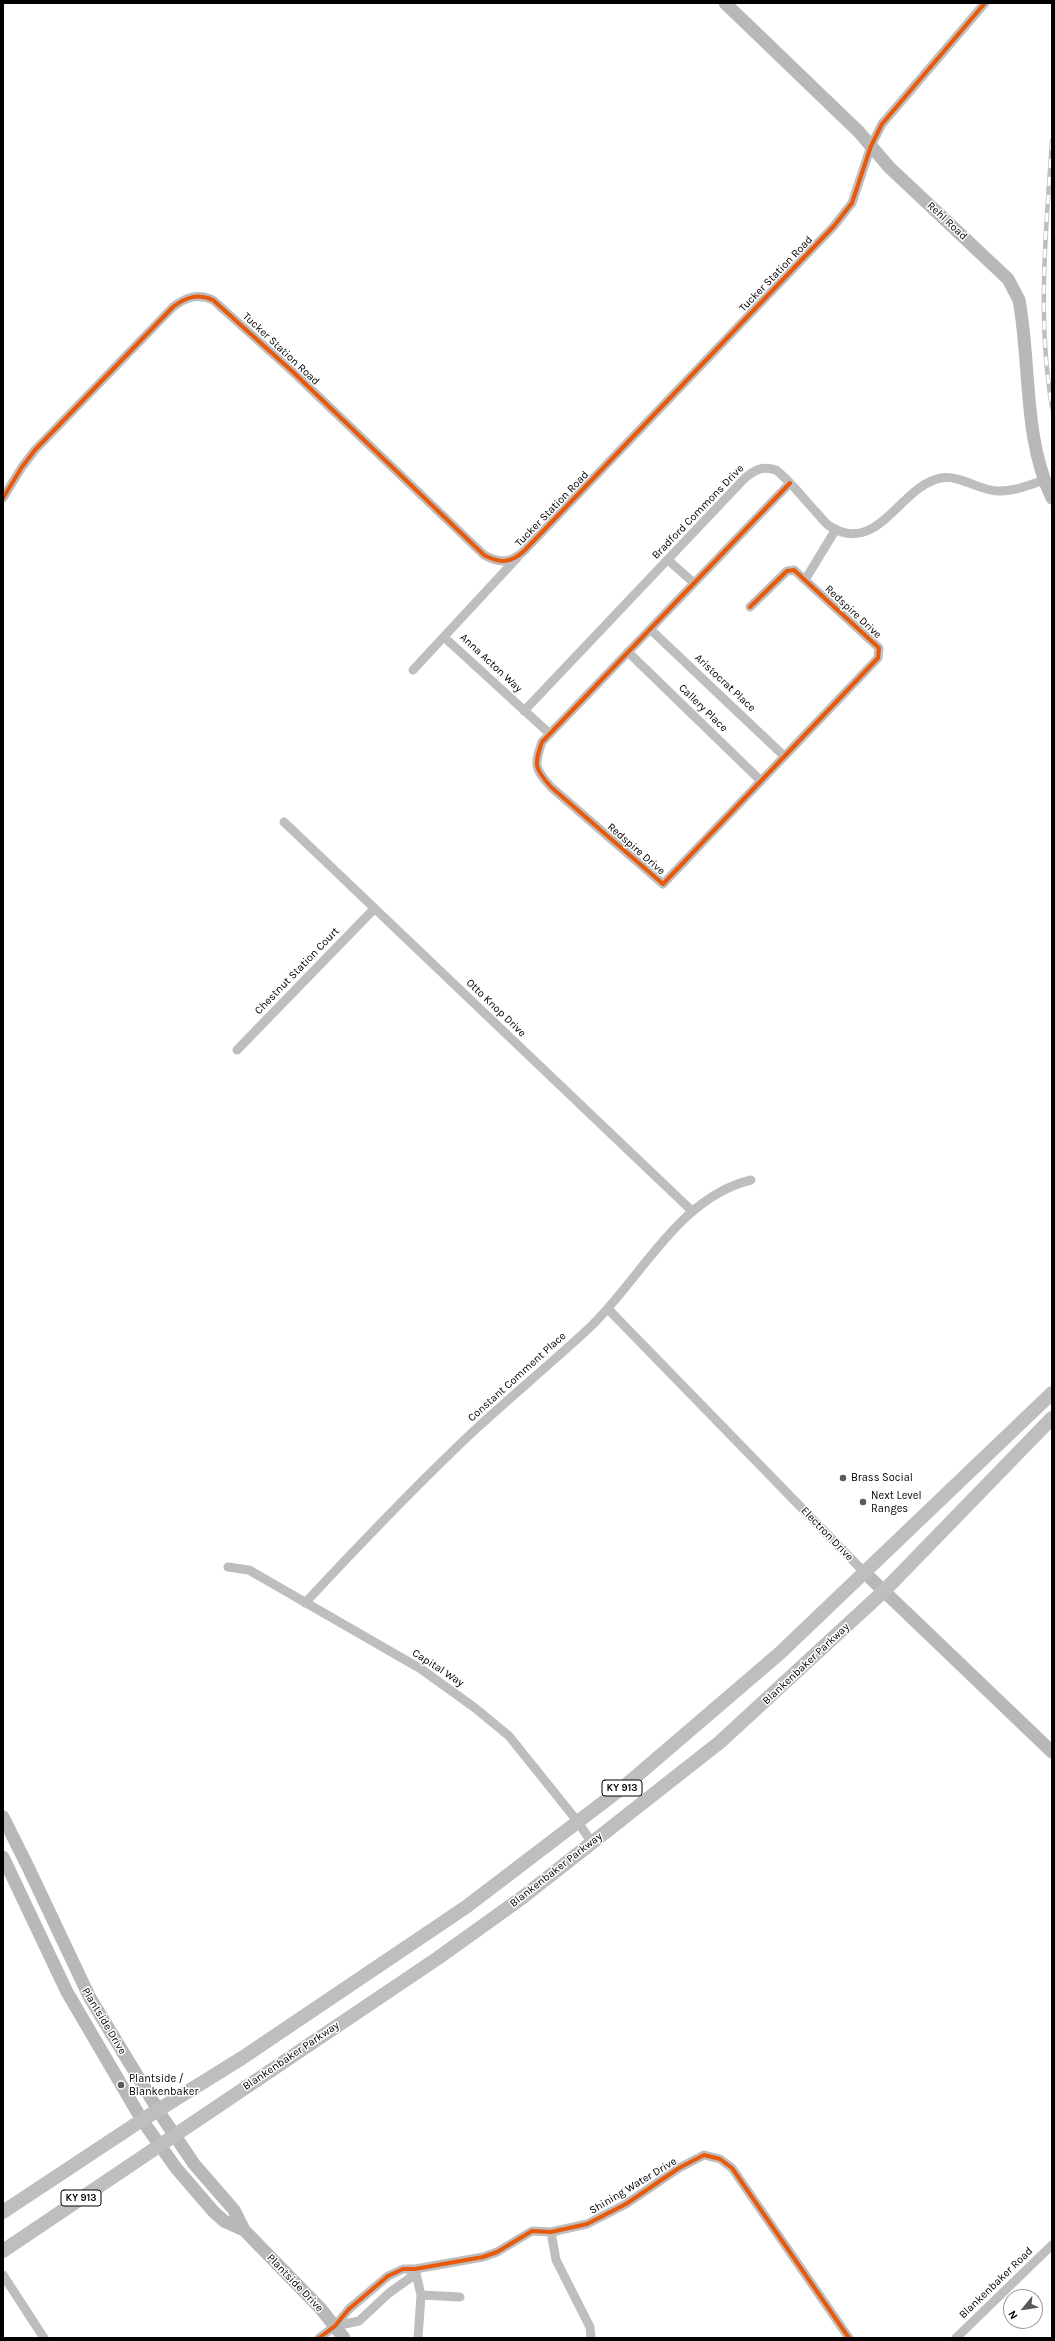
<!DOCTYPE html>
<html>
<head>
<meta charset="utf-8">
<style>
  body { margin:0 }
  #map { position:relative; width:1055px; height:2341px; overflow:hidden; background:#fff; font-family:Karla,sans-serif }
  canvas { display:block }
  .frame { position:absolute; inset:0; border:4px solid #000; pointer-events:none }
  .north { position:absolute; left:1003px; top:2289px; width:40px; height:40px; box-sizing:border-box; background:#fff; border:1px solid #999; border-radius:50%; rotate:240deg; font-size:11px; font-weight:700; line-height:16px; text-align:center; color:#000 }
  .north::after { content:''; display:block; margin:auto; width:14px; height:18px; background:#595959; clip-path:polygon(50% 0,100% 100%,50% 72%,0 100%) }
</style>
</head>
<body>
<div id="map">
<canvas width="1055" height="2341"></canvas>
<div class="frame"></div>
<div class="north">N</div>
</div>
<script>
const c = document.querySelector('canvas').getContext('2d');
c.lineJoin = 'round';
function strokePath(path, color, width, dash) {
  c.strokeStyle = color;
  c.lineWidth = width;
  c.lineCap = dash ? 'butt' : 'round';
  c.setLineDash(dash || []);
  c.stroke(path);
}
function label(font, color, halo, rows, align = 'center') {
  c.font = font + ' Karla,sans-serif';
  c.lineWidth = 3;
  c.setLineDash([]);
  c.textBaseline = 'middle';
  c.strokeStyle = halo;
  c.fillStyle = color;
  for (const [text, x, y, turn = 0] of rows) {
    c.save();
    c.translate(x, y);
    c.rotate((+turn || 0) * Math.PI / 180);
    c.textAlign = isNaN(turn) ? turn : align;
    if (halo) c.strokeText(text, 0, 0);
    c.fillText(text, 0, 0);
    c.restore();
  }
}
const street = new Path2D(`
  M3,498L22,467L35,450L173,307C186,297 198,293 213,300L293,372L484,555C500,564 512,563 525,550L834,226L852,203L871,146L882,124L985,3
  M668,560L694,583
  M805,580L836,529
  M750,607L787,571L794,570L879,648L878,658L663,884L551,787C534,768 534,765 542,742L790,483
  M650,629L783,755
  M444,637L550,734
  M628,652L761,781
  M413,670L517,558
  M524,711L745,478C756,469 763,466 776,470C791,482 803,498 816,512C820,516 824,522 828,525C877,559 900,485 941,478C961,475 978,490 997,491C1013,492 1029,485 1044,480
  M284,822L692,1211
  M237,1050L374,909
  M608,1309L865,1573
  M228,1567L249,1570L421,1669L475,1708L509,1736L578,1822L592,1843
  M305,1603C361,1543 417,1484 477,1428C513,1395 550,1364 586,1331C639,1283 676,1198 751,1180
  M551,2232L556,2260L590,2327L591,2338
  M415,2269L421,2295L460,2297
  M3,2275L44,2338
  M335,2326L359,2321L389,2293L410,2278L415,2269
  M319,2338L335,2326L349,2309L388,2276L403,2269H415L483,2257L497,2252L532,2231L551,2232L587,2224L626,2204L679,2168L704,2155L720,2159L732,2168L849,2338
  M418,2338L421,2295
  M956,2338L1052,2245`);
const secondary = new Path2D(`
  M725,3L859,132L889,167L1008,279L1019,300C1031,365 1023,438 1052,498
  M865,1573L1052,1752
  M3,1817L28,1867L90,1998L163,2118L194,2164L234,2210L244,2230L321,2309L344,2338
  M3,1857L67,1992L142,2120L176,2168L213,2211L224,2221L244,2230`);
const primary = new Path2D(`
  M3,2212L142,2120L242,2058L466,1907L626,1785L780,1653L1052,1393
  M3,2251L438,1958L523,1897L720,1742L884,1591L1052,1418`);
const rail = new Path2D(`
  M1052,141C1046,230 1037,319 1052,407`);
const cycleway = new Path2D(`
  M3,498L22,467L35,450L173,307C186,297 198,293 213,300L293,372L484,555C500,564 512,563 525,550L834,226L852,203L871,146L882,124L985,3
  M750,607L787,571L794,570L879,648L878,658L663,884L551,787C534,768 534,765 542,742L790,483
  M319,2338L335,2326L349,2309L388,2276L403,2269H415L483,2257L497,2252L532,2231L551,2232L587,2224L626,2204L679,2168L704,2155L720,2159L732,2168L849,2338`);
const markers = [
  [843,1478,4,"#595959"],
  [863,1502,4,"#595959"],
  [121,2085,4,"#595959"]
];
const shields = [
  [622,1788,40],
  [81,2198,40]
];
const shieldNames = [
  ["KY 913",622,1788],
  ["KY 913",81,2198]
];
const streetNames = [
  ["Rehl Road",947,221,43],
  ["Tucker Station Road",776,274,-46],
  ["Tucker Station Road",281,349,43],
  ["Tucker Station Road",552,509,-46],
  ["Bradford Commons Drive",698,512,-46],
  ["Redspire Drive",853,612,43],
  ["Anna Acton Way",491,663,43],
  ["Aristocrat Place",725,683,43],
  ["Callery Place",703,708,44],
  ["Redspire Drive",636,849,41],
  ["Chestnut Station Court",297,971,-46],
  ["Otto Knop Drive",496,1008,44],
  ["Constant Comment Place",517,1377,-42],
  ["Electron Drive",827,1534,46],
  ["Blankenbaker Parkway",806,1664,-43],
  ["Capital Way",438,1668,33],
  ["Blankenbaker Parkway",556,1870,-38],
  ["Plantside Drive",104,2021,59],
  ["Blankenbaker Parkway",291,2056,-34],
  ["Shining Water Drive",633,2186,-31],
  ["Plantside Drive",295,2283,46],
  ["Blankenbaker Road",996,2283,-44]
];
const poiNames = [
  ["Brass Social",851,1478],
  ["Next Level",871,1496],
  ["Ranges",871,1509],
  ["Plantside /",129,2079],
  ["Blankenbaker",129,2092]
];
strokePath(street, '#bebebe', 9);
strokePath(secondary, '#b8b8b8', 13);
strokePath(primary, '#bebebe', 14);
strokePath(rail, '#bebebe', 4.5);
strokePath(rail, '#fff', 3, [9]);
strokePath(cycleway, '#e8590c', 4);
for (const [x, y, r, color] of markers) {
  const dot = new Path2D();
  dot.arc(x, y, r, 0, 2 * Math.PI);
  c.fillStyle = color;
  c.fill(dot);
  strokePath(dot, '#fff', 1.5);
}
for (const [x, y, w] of shields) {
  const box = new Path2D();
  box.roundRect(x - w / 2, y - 8, w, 16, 3);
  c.fillStyle = '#fff';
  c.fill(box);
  strokePath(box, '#000', 1);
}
label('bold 10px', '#000', null, shieldNames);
label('11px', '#000', '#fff', streetNames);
label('11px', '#000', '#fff', poiNames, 'left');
</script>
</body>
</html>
